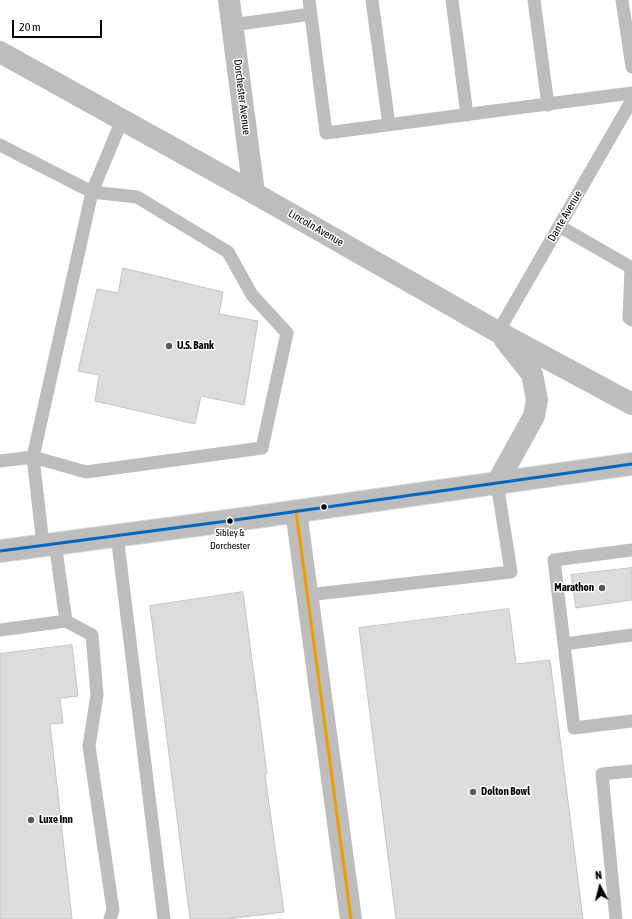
<!DOCTYPE html>
<html>
<head>
<meta charset="utf-8">
<style>
  body { margin:0 }
  #map { position:relative; width:632px; height:919px; overflow:hidden; background:#fff; font-family:"Asap Condensed",sans-serif }
  canvas { display:block }
  .north { position:absolute; left:580px; top:867px; width:40px; height:40px; -webkit-text-stroke:3px #fff; paint-order:stroke; rotate:353deg; font-size:11px; font-weight:700; line-height:16px; text-align:center; color:#000 }
  .north::after { content:''; display:block; margin:auto; width:14px; height:18px; background:#000; clip-path:polygon(50% 0,100% 100%,50% 72%,0 100%) }
  .scale { position:absolute; left:12px; top:20px; width:90px; height:18px; box-sizing:border-box; border:2px solid #000; border-top:0; padding-left:5px; font-size:12px; line-height:14px; white-space:nowrap; color:#000; -webkit-text-stroke:3px #fff; paint-order:stroke }
</style>
</head>
<body>
<div id="map">
<canvas width="632" height="919"></canvas>
<div class="north">N</div>
<div class="scale">20 m</div>
</div>
<script>
const c = document.querySelector('canvas').getContext('2d');
c.lineJoin = 'round';
function fill(path, color) {
  c.fillStyle = color;
  c.fill(path, 'evenodd');
}
function strokePath(path, color, width, dash) {
  c.strokeStyle = color;
  c.lineWidth = width;
  c.lineCap = dash ? 'butt' : 'round';
  c.setLineDash(dash || []);
  c.stroke(path);
}
function label(font, color, halo, rows, align = 'center') {
  c.font = font + ' "Asap Condensed",sans-serif';
  c.lineWidth = 3;
  c.setLineDash([]);
  c.textBaseline = 'middle';
  c.strokeStyle = halo;
  c.fillStyle = color;
  for (const [text, x, y, turn = 0] of rows) {
    c.save();
    c.translate(x, y);
    c.rotate((+turn || 0) * Math.PI / 180);
    c.textAlign = isNaN(turn) ? turn : align;
    if (halo) c.strokeText(text, 0, 0);
    c.fillText(text, 0, 0);
    c.restore();
  }
}
const building = new Path2D(`
  M123,268L223,292L219,314L258,321L244,405L201,396L195,424L95,401L99,375L78,371L97,289L118,293Z
  M632,568V600L576,608L571,575Z
  M243,592L267,774L265,775L284,912L227,919H190L150,606Z
  M509,609L516,664L550,660L583,919H396L359,628Z
  M72,645L78,696L60,698L63,723L50,724L72,919H0V654Z`);
const service = new Path2D(`
  M309,0L326,133L632,93
  M372,0L389,125
  M452,0L467,115
  M534,0L548,105
  M622,0L632,67
  M232,25L311,14
  M0,145L92,192L122,120
  M559,226L632,268
  M631,269L629,318L632,320
  M498,332L632,100
  M0,461L33,457L86,472L262,448L287,333L252,295L228,252L137,197L92,192L33,457L43,545
  M117,535L164,919
  M55,543L66,621
  M632,550L554,560L574,728L632,721
  M307,595L511,572L497,483
  M0,630L66,621L92,635L97,695L89,746L113,910L110,919
  M564,644L632,635
  M616,919L602,774L632,771`);
const minor = new Path2D(`
  M229,0L254,193
  M296,511L351,919`);
const tertiary = new Path2D(`
  M0,52L254,193L498,332L632,404
  M497,483L534,416L537,400L532,374L505,340`);
const primary = new Path2D(`
  M0,551L235,520L632,464`);
const bus1 = new Path2D(`
  M296,511L351,919`);
const bus2 = new Path2D(`
  M0,551L235,520L632,464`);
const markers = [
  [169,346,4,"#595959"],
  [324,507,3.5,"#000"],
  [230,521,3.5,"#000"],
  [602,588,4,"#595959"],
  [473,792,4,"#595959"],
  [31,820,4,"#595959"]
];
const busNames = [
  ["Sibley &",230,533],
  ["Dorchester",230,546]
];
const streetNames = [
  ["Dorchester Avenue",242,97,83],
  ["Dante Avenue",565,216,-60],
  ["Lincoln Avenue",316,228,30]
];
const poiNames = [
  ["U.S. Bank",177,346],
  ["Marathon",594,588,"right"],
  ["Dolton Bowl",481,792],
  ["Luxe Inn",39,820]
];
fill(building, '#dcdcdc');
strokePath(building, '#c4c4c4', 1);
strokePath(primary, '#dbdbdb', 24);
strokePath(service, '#bdbdbd', 13);
strokePath(minor, '#bdbdbd', 22);
strokePath(tertiary, '#bdbdbd', 22);
strokePath(primary, '#bdbdbd', 22);
strokePath(bus1, '#eb9e00', 3);
strokePath(bus2, '#0065bd', 3);
for (const [x, y, r, color] of markers) {
  const dot = new Path2D();
  dot.arc(x, y, r, 0, 2 * Math.PI);
  c.fillStyle = color;
  c.fill(dot);
  strokePath(dot, '#fff', 1.5);
}
label('10px', '#000', '#fff', busNames);
label('11px', '#000', '#fff', streetNames);
label('bold 11px', '#000', '#fff', poiNames, 'left');
</script>
</body>
</html>
